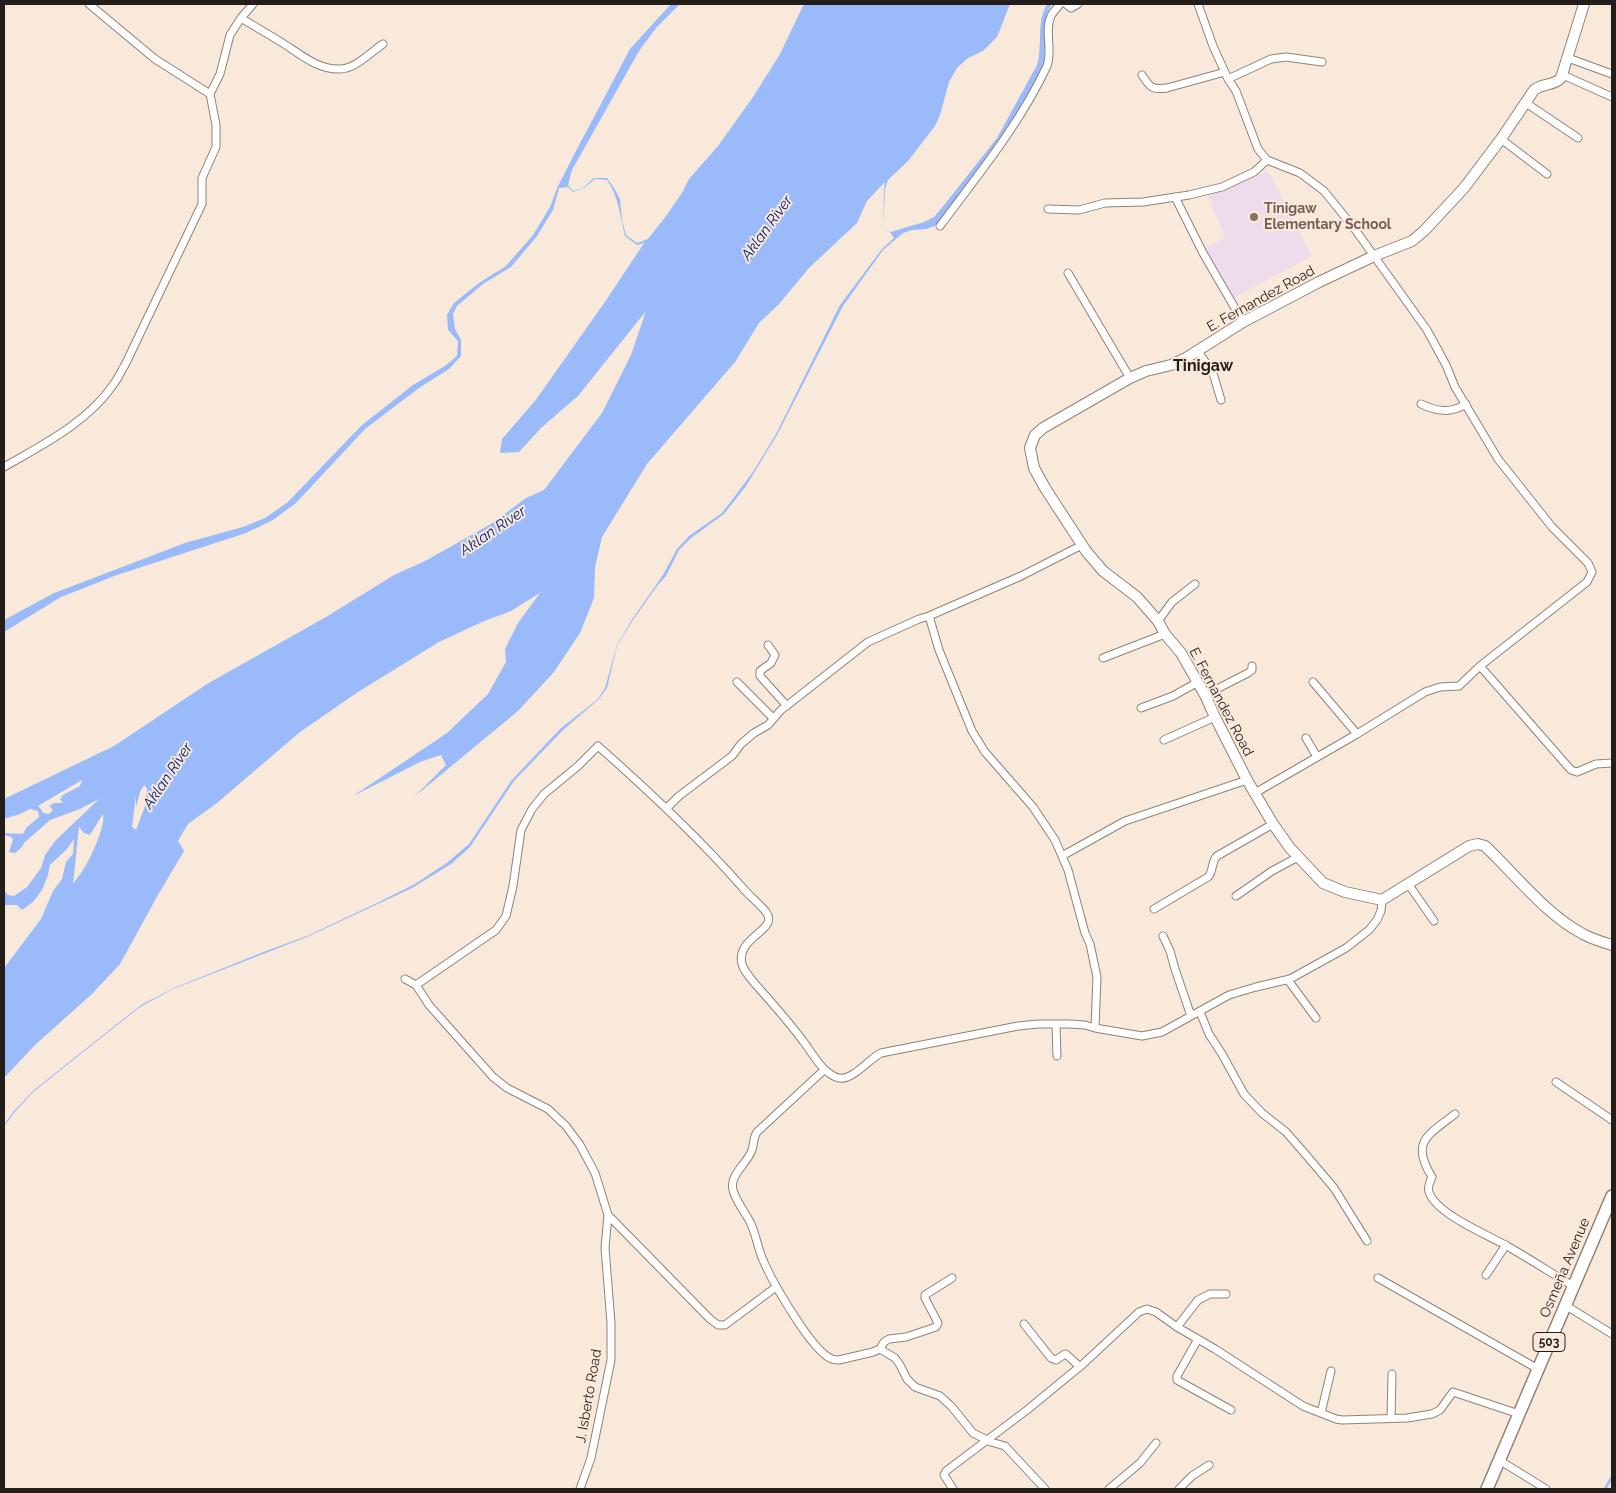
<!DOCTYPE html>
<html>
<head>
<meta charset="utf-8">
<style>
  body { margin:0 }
  #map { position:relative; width:1616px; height:1493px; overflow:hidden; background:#f8e9db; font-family:Raleway,sans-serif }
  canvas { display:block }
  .frame { position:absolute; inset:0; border:5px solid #241e1a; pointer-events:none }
</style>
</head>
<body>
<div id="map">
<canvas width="1616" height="1493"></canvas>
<div class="frame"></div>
</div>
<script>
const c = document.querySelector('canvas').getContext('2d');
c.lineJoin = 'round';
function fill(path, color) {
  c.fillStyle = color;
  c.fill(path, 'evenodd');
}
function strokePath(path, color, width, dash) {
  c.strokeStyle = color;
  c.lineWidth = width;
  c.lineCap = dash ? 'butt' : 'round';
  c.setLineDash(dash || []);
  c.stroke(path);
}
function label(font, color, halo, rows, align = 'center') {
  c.font = font + ' Raleway,sans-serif';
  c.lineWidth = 4;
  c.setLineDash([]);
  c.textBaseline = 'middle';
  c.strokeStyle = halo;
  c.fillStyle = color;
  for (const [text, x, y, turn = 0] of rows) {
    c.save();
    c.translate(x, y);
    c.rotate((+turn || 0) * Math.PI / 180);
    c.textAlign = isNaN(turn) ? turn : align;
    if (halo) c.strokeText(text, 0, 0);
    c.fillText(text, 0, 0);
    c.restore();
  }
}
const education = new Path2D(`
  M1268,171L1312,256L1233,298L1204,248L1225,238L1208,196Z`);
const water = new Path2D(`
  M671,4H680L656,28L639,51L572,170L568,185L573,191L583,188L594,178H607L614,188L620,199L622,220L626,235L637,243L648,239L666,216L682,193L689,179L718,146L753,97L780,54L804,4H1010L997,37L983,51L968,58L957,68L949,82L940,115L935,126L908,161L888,180L885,189L883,230L891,232L924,222L934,217L945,204L997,138L1037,65C1043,46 1036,22 1047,4H1052C1038,24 1051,53 1040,75C1035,85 1028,94 1022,104C997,145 969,182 941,221L934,226L927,229L912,230L903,233L883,250L843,306L777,435L746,486L724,514L691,538L679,550L666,576L657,586L631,623L617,646L607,688L599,699L563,730L514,781L470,847L451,864L412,888L307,937L173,989L140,1007L33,1092L13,1114L4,1127V1125L13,1112L34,1090L141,1005L174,988L266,951L307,936L377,903L415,884L448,862L469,844L511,781L560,729L598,699L605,688L617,645L631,621L663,575L677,549L689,536L722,513L753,472L776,434L840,305L882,249L894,238L890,232L883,230L884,189L885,182L867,201L857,223L809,268L779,304L759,323L735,362L647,464L602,537L595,567L594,598L580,633L554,672L518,711L414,797L446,765L441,755L420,762L353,796L447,733L488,694L506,662L505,649L518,623L540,593L511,611L482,622L439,642L358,692L300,732L217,803L188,824L178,841L184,851L158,895L120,964L92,994L35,1045L4,1078V968L41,919L53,891L62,879L66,862L73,854L74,839L67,849L50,865L48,875L42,890L33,902L22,910L17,905H4V890L8,895L14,896L27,887L33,879L41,868L45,855L55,841L99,799L80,809L50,820L25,842L21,848L15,853L9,852L13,839L11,837L4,835V833L23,834L26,828L39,817L38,811L30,809L20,814L4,819V799L114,746L207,684L326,617L394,575L425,561L491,524L526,498L544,490L602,413L631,355L646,311L578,396L542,427L519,452L500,453L502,439L535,401L607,299L644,243L637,245L625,236C620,216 619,197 607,180L595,179L584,188L573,192L568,187L559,188L553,210L537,236L511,267L483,284L457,306L453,314L455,329L461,340V356L449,369L419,388L365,429L296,503L273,520L246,533L117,575L61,597L4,632V620L54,593L185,543L243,527L265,518L288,502L362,425L413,385L445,366L457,356L458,341L448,330L447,315L454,303L479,283L506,266L533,235L550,207L558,186L577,149L630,49ZM82,780L80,786L63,795L60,799L63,803H54L49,806L53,810L49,814L43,813L41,809L38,806ZM144,785L147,788L145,806L136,830L132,827L136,795V807L140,792ZM103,814C106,825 90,860 83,870C80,875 76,879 73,884L79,827L84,833L90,835Z`);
const stream = new Path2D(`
  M1605,1489L1612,1477`);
const street = new Path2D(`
  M89,4L155,59L210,94
  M1066,4L1071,8L1078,4
  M1198,4L1213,46L1228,79L1236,91L1258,149L1267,160L1300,173L1324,191L1354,228L1427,330L1446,365L1455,387L1498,459L1552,527L1588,563L1592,572L1587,582L1480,666L1459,686L1440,687L1425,692L1357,734L1255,793
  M241,18C254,26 268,34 281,42C299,53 317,70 340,69C355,69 371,52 383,44
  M1568,58L1612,74
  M1142,75C1150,87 1151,90 1167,88L1225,72
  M1563,75L1612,97
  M1228,79L1271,59L1286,57L1322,62
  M1526,103L1578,138
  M1501,139L1547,174
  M1175,197L1203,253L1243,322
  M1048,209L1079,210L1105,203L1143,202L1189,195L1222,187L1254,172L1267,160
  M940,226C978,175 1020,124 1047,66C1053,51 1044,31 1051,16C1053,12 1057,8 1060,4
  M1068,273L1130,378
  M1197,350L1213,373L1221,400
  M1421,404C1436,411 1450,414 1466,404
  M4,467C42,445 88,422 113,385C118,379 121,371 125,365L202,204V178L216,147V125L210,94L220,74L230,35L241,18L253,4
  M929,616L1021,576L1082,545
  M1158,621L1172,602L1195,584
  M768,645L775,655L771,663L760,671V676L787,706
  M1103,658L1165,634
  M1480,666L1571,770L1577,772L1596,764L1612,763
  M737,682L773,718
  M1313,682L1357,734
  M1205,695L1248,673L1252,670V666
  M1141,708L1173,696L1198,682
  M1306,738L1317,757
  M1164,740L1215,717
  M667,808L679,796L732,756L741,744L754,733L768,725L781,710L794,700L868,642L919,619L929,616L939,650L972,731L985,752L1033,807L1055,840L1068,870L1085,933L1090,944L1097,977L1095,1028
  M1062,856L1125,821L1247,780
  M1409,885L1434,921
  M1236,896L1272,871L1298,857
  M1154,909L1208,877C1214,870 1211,862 1217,856L1273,824
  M1163,936L1170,951L1175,969L1191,1016
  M405,979L416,985L429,1005L493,1077L507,1088L548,1109L566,1126L580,1145L595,1173L608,1215L710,1319L718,1325H725L776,1287
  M1288,980L1316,1018
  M416,985L496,930L506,916L513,886L521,830L532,809L544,794L578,766L598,746C649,791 697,836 742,887C749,896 759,903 766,912C780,930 735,937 742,964C744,972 752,980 757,986C773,1004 789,1022 803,1041C810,1050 816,1061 824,1069C827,1072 835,1078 840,1078C853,1080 869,1059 881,1053L1018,1026L1038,1024H1069L1085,1025L1095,1028L1142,1036L1162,1032L1229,995L1256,987L1290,979L1346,948L1369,930L1377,920L1381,911L1382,900
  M1200,1012L1209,1034L1222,1054L1244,1094L1262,1113L1286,1132L1307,1156L1334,1188L1367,1241
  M1056,1024L1057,1056
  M824,1070L757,1132C753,1138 754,1144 752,1150C747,1164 729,1175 733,1190C736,1202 746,1213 751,1224C756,1235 758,1249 763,1260C772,1281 812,1352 832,1359C835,1360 836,1360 839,1360L873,1352L880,1349L895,1358L900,1365L907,1379L915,1387L940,1396L952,1407L973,1433L991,1442L1005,1446L1045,1489
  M1556,1082L1612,1120
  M1455,1114C1428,1135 1410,1142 1432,1177C1430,1182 1427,1187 1429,1192C1436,1214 1488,1235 1507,1246C1530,1259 1551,1273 1573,1286
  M1486,1275L1506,1245
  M1378,1278L1538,1369
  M1565,1305L1612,1334
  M1024,1324L1051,1358L1056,1360L1065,1354L1067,1355L1080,1367
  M1177,1327L1198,1300L1210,1294H1226
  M1198,1339L1177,1376V1380L1231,1410
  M880,1349L884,1342L889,1339L906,1337L936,1327L938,1323L925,1298V1295L952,1278
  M1321,1413L1331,1371
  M1391,1418L1392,1374
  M1499,1460L1546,1489
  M580,1489L591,1458L611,1360V1323L605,1248L608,1215
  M953,1489L944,1475L946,1471L1027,1410L1083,1364L1139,1312L1147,1309L1156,1312L1177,1327L1215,1349L1303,1406L1336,1419L1342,1420L1407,1418L1432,1414L1440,1410L1453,1392L1519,1414
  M1109,1489L1140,1463L1156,1443
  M1179,1489L1192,1476L1209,1465`);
const secondary = new Path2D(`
  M1584,4L1561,78C1554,86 1542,83 1534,90L1501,139L1464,188L1424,231L1412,241L1374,256L1319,282L1243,322L1186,358L1171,365L1146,371L1130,378L1043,428L1035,435L1030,448L1034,468L1045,488L1086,551L1103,571L1137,597L1158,621L1165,634L1181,653L1205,695L1215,717L1247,780L1273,824L1290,848L1323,883L1345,892L1382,900L1469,846L1478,844L1485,846C1515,874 1546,915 1583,934C1592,939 1602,942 1612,945`);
const primary = new Path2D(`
  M1487,1489L1612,1196`);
const markers = [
  [1254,217,5,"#8d6e63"]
];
const shields = [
  [1549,1342,32]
];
const shieldNames = [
  ["503",1549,1342]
];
const educationNames = [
  ["Tinigaw",1264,209],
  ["Elementary School",1264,225]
];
const streetNames = [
  ["E. Fernandez Road",1261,299,-29],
  ["E. Fernandez Road",1221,702,62],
  ["Osmeña Avenue",1565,1268,-67],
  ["J. Isberto Road",589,1396,-80]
];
const waterNames = [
  ["Aklan River",767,228,-54],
  ["Aklan River",493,531,-34],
  ["Aklan River",168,776,-56]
];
const quarterNames = [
  ["Tinigaw",1203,366]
];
fill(education, '#eedbeb');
fill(water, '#9bbafa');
strokePath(stream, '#9bbafa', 2.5);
strokePath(street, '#8f8276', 9);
strokePath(secondary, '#8f8276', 12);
strokePath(primary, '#8f8276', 14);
strokePath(street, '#fff', 7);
strokePath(secondary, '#fff', 10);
strokePath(primary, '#fff', 11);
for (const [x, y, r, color] of markers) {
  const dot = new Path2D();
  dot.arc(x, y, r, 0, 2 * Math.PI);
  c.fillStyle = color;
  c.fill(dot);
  strokePath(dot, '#f8e9db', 2);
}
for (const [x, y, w] of shields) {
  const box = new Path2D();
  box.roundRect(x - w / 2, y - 9.5, w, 19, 4);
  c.fillStyle = '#f8e9db';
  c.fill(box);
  strokePath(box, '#241e1a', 1);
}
label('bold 12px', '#241e1a', null, shieldNames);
label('bold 14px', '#785e54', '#f8e9db', educationNames, 'left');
label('14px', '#241e1a', '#f8e9db', streetNames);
label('italic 15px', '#062179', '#f8e9db', waterNames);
label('bold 16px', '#241e1a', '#f8e9db', quarterNames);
</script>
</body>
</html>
